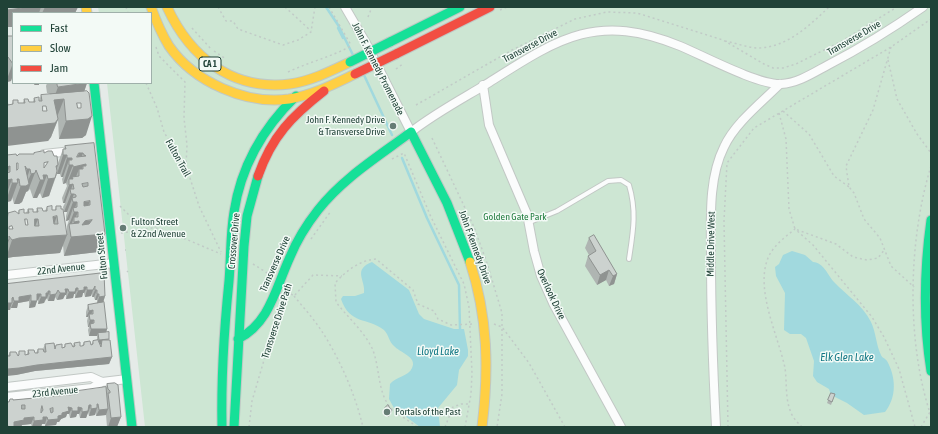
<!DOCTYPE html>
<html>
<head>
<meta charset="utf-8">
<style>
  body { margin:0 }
  #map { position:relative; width:938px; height:434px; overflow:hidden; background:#e5ebe8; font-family:"Asap Condensed",sans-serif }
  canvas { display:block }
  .frame { position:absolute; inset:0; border:8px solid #204237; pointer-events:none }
  .legend { position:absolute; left:12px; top:12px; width:140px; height:72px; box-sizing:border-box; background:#f3faf6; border:1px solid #9fb0aa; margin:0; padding:5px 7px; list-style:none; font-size:12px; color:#204237 }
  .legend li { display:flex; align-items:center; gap:8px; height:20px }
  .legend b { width:20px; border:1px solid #9fb0aa }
</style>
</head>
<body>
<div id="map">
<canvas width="938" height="434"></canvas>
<div class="frame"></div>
<ul class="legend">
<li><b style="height:5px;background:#16e098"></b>Fast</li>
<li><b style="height:5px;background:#ffcf43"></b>Slow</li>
<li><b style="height:5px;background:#f24e42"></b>Jam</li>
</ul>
</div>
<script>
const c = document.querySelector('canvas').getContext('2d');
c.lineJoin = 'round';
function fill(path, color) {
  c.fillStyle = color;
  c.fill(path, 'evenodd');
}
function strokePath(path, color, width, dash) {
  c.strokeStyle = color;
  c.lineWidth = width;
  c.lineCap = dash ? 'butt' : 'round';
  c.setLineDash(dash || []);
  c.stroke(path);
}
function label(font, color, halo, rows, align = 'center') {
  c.font = font + ' "Asap Condensed",sans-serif';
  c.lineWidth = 3;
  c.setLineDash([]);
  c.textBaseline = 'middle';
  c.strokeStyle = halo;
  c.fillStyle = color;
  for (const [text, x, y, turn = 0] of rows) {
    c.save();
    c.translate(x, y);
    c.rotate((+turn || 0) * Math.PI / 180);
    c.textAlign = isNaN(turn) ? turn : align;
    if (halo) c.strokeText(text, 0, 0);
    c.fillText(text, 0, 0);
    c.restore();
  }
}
const green = new Path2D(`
  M98,7H931V427H145L107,83H151V13H99Z`);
const water = new Path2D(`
  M792,251L805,255L813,262C824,263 827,274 834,282C846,295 863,305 871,322C876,332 876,345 881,355C882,358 885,358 887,361C896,377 897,397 885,412L864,415L847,403L831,395L829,389L817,382L813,376L814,361L806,338L801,334H790L784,330L785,293L776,276L775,267L779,264L783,255Z
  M372,262L409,290L419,314L424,319L454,329H464L468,350V356L459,370L457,385L438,408L440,427H420L394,408L389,399L390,384C395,377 409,376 412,368C418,357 399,352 394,346C389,342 389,335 384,330C367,317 350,325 341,299L343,296H355L364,293C366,280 352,270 372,262Z`);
const stream = new Path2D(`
  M326,7L338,25L353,55
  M338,28L343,38
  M364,75L392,135
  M402,158L427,218L459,285L460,329`);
const path = new Path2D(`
  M126,7L128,13
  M218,7L226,21H233L238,29L283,45L298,40L311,32L315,7
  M285,7L311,31
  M329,7L351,45
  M500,10L507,7
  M368,17L372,7
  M192,28L211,49
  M725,41C736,43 748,48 759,48C787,47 809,26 829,7
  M156,47L159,56L185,82L184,118L187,145L186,166
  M891,47L873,110L846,166L849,187L854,193L864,219L880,238L891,266L914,287
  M214,51L226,59
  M888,60L897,99L917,134L931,153
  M396,69L404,63
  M288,72C309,62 331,57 351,46
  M146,83L157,108L164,132L189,175L199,206L221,252
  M416,105L512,50L575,19L607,12L637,13L723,40L764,64L773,68H783L796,64L842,41L897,7
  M783,111L809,134L834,176L849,187
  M779,113L786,139L789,209L795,229L836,244L853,257L867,260L878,258L885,249
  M432,138L474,227L487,263L502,313V394L497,427
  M392,159L404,153L431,217L464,284L469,307L472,373L471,394L465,427
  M931,166C908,241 906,342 931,416
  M120,206L131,217L156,227
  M121,233L152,228L162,229L221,254
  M311,239L331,211
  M125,250H126
  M253,264L272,276
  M127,272L128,271
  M287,291L294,296L313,275L342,276
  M294,296C303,307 313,318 321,330C340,359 355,394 363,427
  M494,324L502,327L529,363L565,427
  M249,427L252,401L279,309
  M417,427C409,420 397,415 390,407C377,391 380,366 372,348C363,330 348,318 336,302L335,283C346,271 360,260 376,259L413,290L418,304L434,311L438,319L451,325L475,324
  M445,427L453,407L461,404H469
  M728,427L724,221L727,163L754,128L891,47L931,19
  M802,427C797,422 792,417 790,410C785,396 787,382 785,368C778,335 755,290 768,258C773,246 785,237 795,229L813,245L872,317L884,337L899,369L915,427
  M921,427L930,412`);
const lane = new Path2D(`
  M530,222L557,211L608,181L621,180L629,185C637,212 633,232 629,259`);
const street = new Path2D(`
  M345,7L366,43L411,132C434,114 460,100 485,85C556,40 595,11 680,46C704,56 758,85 781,84C798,83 813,73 828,65C861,48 893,28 923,7
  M483,85L489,125L527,214L534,251L541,276L553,303L621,427
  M44,154L72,151
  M7,275L114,263
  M7,387L91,377L102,382
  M7,397L92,388L102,382L127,379
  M716,427C713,370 711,312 711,255C711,220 708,179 724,147C735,123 761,103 780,84`);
const fast = new Path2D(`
  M390,42L460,7
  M94,83L132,427
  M931,220C924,270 923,321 931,371
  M238,339C270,323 276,287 290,257C297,240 307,224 318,210C343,178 379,156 411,132L447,203L470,262
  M222,427C221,378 224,330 229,281C231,258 230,235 234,212C241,166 263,128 296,96
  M234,427L244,246L247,216L258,176`);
const slow = new Path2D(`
  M86,7L87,13
  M151,7C156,21 161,33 169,46C194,82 246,105 289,99C313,95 334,84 355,74
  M167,7C190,57 232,91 290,84C311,81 331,71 350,62
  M470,262C488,317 489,370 482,427`);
const jam = new Path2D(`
  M396,54L490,7
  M258,176C272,136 292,116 324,91`);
const fastBridge = new Path2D(`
  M350,62L390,42`);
const jamBridge = new Path2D(`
  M355,74L396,54`);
const wall = new Path2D(`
  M7,7H78L75,13H13V27H7Z
  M7,36H13V79L12,78L11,81L7,82Z
  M47,83H87L84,92L86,135L82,138L59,139L58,120L51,137L48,141L8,105L12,104L13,100L18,103H23L24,99L29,102H33L34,98L39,101L41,95H50V94L47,93L46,86ZM77,103H81V108H78ZM43,106H46L47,111H43Z
  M94,143L98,252L64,256L63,245L60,253L13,257L7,258V215L8,213H18L19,210L24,213H26L28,209L33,212H36L37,208L43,211H45L47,207L52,210H55L56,206L61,209L66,233L67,230V226L69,220L66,221V216L67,212H64L63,207L65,203H63L62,198L67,186L66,183L63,184L62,179L63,177H61L60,174H57L49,196L42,198L40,193L39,194L37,198H33L30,189L28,191L26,192L22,202L19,204H14L12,197L11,201L7,202V155L17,156L34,154V153H44L54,156L58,163L63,149H64L65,146ZM48,162L44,168V163ZM17,163H18V169L17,170ZM26,219H27L28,225H26L25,222ZM12,226V229H9V227Z
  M589,238L617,274L614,284L609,286L606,280L597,285L585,266L588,256L589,255L585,248Z
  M104,273L105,296L103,302L107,329L106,333L109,340L112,357L109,364L35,371L16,375L8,356L10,352L18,356L19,351L25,355L27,354L28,350L35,353H36L38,349H43L45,344L55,348H64L65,344L73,346L74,343L80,346H82L84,342L91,345L93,341L97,340V336H89L88,330L89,327H88L87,321L88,317H86V312L88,305L97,303V300H95L94,297H92V293L91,296L85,297L84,293H83L82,297L75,298V294H74L73,298L66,299V295H65L63,299L57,300L55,297L54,301H48L47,298L44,303L38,304V300H37L35,307L29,308V301L18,303L17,308H11V306L10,310L7,284Z
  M115,383L121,417L117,426L118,427H107L106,415L96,416V412L95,415L89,416L88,412L86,418H80L79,414H77L76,417L70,418L69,414H67L66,417L61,419L59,422H57L56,425L45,426V424H42L41,427H32L31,424L22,425L21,427H7V402H9L10,399L13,400L77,394L78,391L106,388L107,384Z
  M831,393L835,394L831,405L827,403Z
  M385,408L391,414L388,417L383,411Z`);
const shadedWall = new Path2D(`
  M30,7H41L39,13H13V27H7V10Z
  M45,7H78L75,13H42Z
  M13,63V75L11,81L7,82V79Z
  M35,83H39V85H34Z
  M87,83L81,101L64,99L57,117L51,106L58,87Z
  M92,116L86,135L82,138L59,139L66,121Z
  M58,119L51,137L48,141L7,146V128Z
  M79,153H83L78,166H80L84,155H85L82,165L86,164L79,183L83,169V166L79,175V169L70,192V189L65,203H63L69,185V179L66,186Z
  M63,155H67L60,174H57Z
  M67,158H72L70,165H73L66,183L63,184L69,165V160L63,177H61Z
  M58,165L53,178H55L49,196L42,198L48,179L56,166Z
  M10,166L7,174V167Z
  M27,169H30L24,186L26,185L31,174L36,170L28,191L26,192L22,202L19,204H14Z
  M43,175H47L40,193L39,194L37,198H33L40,180Z
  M12,179L7,193V180Z
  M17,179H19L11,201L7,202V198L12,183Z
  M71,194H74L67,212H64Z
  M90,201L83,220L84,202Z
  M73,202H77L74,211L73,208L69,220L66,221Z
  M74,212H78L74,221V217L70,229L69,225Z
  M57,216L50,235L53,217Z
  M35,219H38L31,237Z
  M92,220L105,234L98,252L64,256L71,237L70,233L74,222L79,221L73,237L85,221Z
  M67,235L60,253L13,257L7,258V255L12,240L19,238Z
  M7,240H9L7,246Z
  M609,270L606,280L597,285L600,275Z
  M617,274L614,284L609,286L613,276Z
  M84,287H87L84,293H83L82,297L75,298L78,291Z
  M76,288H78L75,294H74L73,298L66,299L69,292Z
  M65,289H68L66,295H65L63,299L57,300L60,293Z
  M87,290H93L91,296L85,297Z
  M95,290H97L94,297H92Z
  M48,291H50L47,298L45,300L44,303L38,304L41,297Z
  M37,294H41L38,300H34Z
  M56,294L54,301H48L50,295Z
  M97,294H99L97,300H95Z
  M31,295L29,301L18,303L17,308H11L14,301L19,297Z
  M105,296L103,303L97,304L99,297Z
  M13,297L10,310H7V303Z
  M31,301H37L35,307L29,308Z
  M93,310L90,317L89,314L88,317H86L89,311Z
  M90,320H94L91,326L90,324L89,327H88Z
  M91,329H107L105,336L98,333L97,336H89Z
  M99,340H102L101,344H98Z
  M112,357L109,364L35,371L16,375L7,376V369L37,365Z
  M97,404H98L95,415L89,416L91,409Z
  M89,405H91L86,418H80L82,412Z
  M68,407L72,408L69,414H67L66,417L61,419L59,422H57L56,425L45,426L48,420L58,416Z
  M78,407L82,408L79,414H77L76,417L70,418L72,411Z
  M108,409L106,415L96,416L99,410Z
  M392,411L391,414L388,417L389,413Z
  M34,417L31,424L22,425L21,427H8L14,422L24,418Z
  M43,417H47L45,424H42L41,427H32L34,421Z
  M121,417L117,427H108L111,418Z`);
const building = new Path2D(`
  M7,7H30L7,10Z
  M7,36H13V64L8,57H7Z
  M57,83H86L58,87Z
  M87,91L89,93L92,116L88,119L66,121L64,99L54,100L58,119L55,123L7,128V101L8,105L13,104V100H18V103H25L24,99H28L29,102H35L34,98L39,97V101H42L41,95ZM77,103H81V108H78ZM43,106H46L47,111H43Z
  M94,143L105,234L71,237L69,224L79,223V221L74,222V217H78V212H74L73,208L77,207V202H73L72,198L76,197V195L74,194H71L70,189H74L73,184L69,185V179H73L72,177L79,176V169H83V166H86V164L73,167V165H69V160H72V158H67V155H63V149H66L65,146ZM79,153H83L84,155H85L86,156L77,157ZM88,183V186L83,187L82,184ZM90,201V205L84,206V202ZM92,220L89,224L82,225L85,221Z
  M44,151V153L48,151H52L54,156H57L58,165L56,166L57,171L55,178L48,179L47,175H43L44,180H40L36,170L35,173L31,174L30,169H27L25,166L29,184L26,186H20L19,179H17L18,183H12V179L7,180V181V173L10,172V166L7,167V155L16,154L17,156L19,154H34V153ZM48,162L44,168V163ZM17,163H18V169L17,170Z
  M52,206V210H56V206H61V209H63L67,235L19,238L12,240L9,236V240H7V221L8,213L15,211L19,214V210L24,209V213H29L28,209H33V212H38L37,208H42L43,211H47V207ZM57,216L58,224H54L53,217ZM25,219H27L28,225H26ZM35,219H38L39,226H35ZM12,226L13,229H9V227Z
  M594,235L617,274L613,276L609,270L600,275L588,256L596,251L589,238Z
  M104,273L105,296L99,297V294H97V290H95V286L93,290H87V287H84V290L78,291V288H76L75,292H69L68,289H65L66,293H60L58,290L56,294L50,295V291H48V293H46V297H41V294H37V301H31V295L19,297V301H14L13,297L12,298V303H7V284Z
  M104,302L107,329H91L90,324L94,323V320H90L89,314H93V310L89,311L88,305Z
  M109,332V339L99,340L98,333Z
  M98,340L101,347L102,340H110L112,357L37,365L19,368L7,369V356H10V352H16L18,356L19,355V351H25V355L29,354L28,350H34L35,353H38V349H43L44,352H46L45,344L54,343L55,349L56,345L62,344V348L65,347V344L71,343L73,347L75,346L74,343L80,342V346H82L84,345V342L90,341L91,345L93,344V341Z
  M115,383L118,385L121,417L111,418L108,393H110V391L108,389L107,384Z
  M106,387L108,409L99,410L98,404H97V408L91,409V405H89L88,411L82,412V408L78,407V411H72V408L68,407L69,411L62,413V415L58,416V419L48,420L47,417H43V420L34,421V417L24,418V420L14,422V427H8L7,422V402H9L10,399H13V400L78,394V391ZM22,405H25V409H22ZM42,406L43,410L41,413V410ZM53,408V412L51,413L50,409Z
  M831,393L835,394L832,402L828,400Z
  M388,405L392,411L389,413L385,408Z`);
const markers = [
  [393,126,4,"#657d75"],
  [123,228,4,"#657d75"],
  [387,412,4,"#657d75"]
];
const shields = [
  [210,64,22]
];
const shieldNames = [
  ["CA 1",210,64]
];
const streetNames = [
  ["Transverse Drive",854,38,-30],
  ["Transverse Drive",530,46,-28],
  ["John F. Kennedy Promenade",378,69,63],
  ["Fulton Trail",178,158,61],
  ["Crossover Drive",234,241,-85],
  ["Middle Drive West",711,244,-89],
  ["John F Kennedy Drive",475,247,70],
  ["Fulton Street",102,256,-96],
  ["Transverse Drive",275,264,-66],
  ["22nd Avenue",61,269,-6],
  ["Overlook Drive",551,294,65],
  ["Transverse Drive Path",277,321,-72],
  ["23rd Avenue",55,392,-6]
];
const poiNames = [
  ["John F. Kennedy Drive",385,120,"right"],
  ["& Transverse Drive",385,132,"right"],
  ["Fulton Street",131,222],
  ["& 22nd Avenue",131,234],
  ["Portals of the Past",395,412]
];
const parkNames = [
  ["Golden Gate Park",515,217]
];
const waterNames = [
  ["Lloyd Lake",438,352],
  ["Elk Glen Lake",847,358]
];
fill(green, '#cde6d3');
fill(water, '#a1d9de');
strokePath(stream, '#a1d9de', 2.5);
strokePath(lane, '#c2c8c5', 6);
strokePath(street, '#c2c8c5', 10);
strokePath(fast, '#c0c9c5', 11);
strokePath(slow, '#c0c9c5', 11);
strokePath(jam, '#c0c9c5', 11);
strokePath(path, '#c1cbc7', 1.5, [2, 3]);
strokePath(lane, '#fbfcfc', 4);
strokePath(street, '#fbfcfc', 8);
strokePath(fast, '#16e098', 9);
strokePath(slow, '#ffcf43', 9);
strokePath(jam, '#f24e42', 9);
strokePath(fastBridge, '#bcc7c4', 11, []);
strokePath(jamBridge, '#bcc7c4', 11, []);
strokePath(fastBridge, '#16e098', 9);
strokePath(jamBridge, '#f24e42', 9);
fill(wall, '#afb5b2');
fill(shadedWall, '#8f9391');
fill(building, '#ccd2cf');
strokePath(building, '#8f9391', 1);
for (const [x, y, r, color] of markers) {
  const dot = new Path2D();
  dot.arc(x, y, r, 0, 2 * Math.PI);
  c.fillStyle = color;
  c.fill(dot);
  strokePath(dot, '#f3faf6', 1.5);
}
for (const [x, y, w] of shields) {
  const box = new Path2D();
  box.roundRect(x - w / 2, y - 7, w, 14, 3);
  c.fillStyle = '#f3faf6';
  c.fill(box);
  strokePath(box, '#204237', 1);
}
label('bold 9px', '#204237', null, shieldNames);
label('10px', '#204237', '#f3faf6', streetNames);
label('10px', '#204237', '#f3faf6', poiNames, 'left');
label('10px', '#257e42', '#f3faf6', parkNames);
label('italic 11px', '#127885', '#f3faf6', waterNames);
</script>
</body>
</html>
